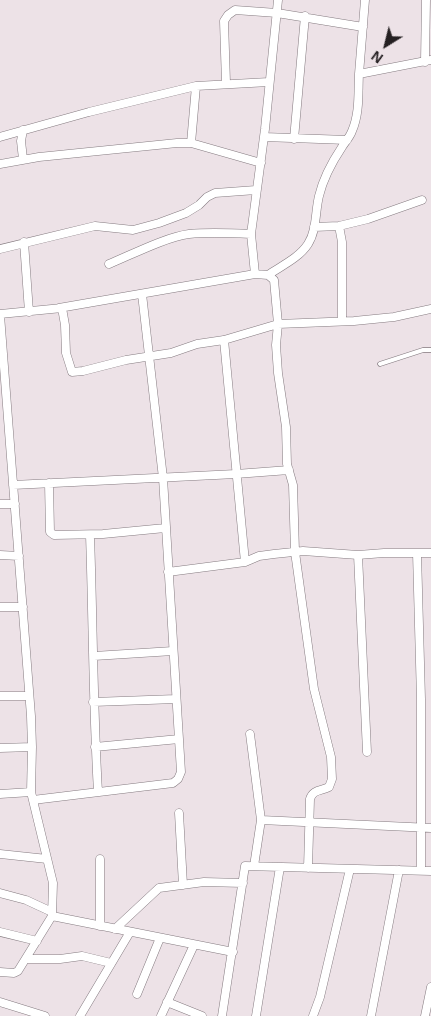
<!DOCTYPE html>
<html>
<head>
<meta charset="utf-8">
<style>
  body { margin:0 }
  #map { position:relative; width:431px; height:1016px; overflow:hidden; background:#ede2e7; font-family:Helvetica,sans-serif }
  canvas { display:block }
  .north { position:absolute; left:361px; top:20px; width:50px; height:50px; -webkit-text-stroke:4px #ede2e7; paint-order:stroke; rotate:216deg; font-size:14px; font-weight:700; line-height:20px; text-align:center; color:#252022 }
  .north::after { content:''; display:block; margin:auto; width:18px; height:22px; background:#252022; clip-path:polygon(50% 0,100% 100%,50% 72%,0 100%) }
</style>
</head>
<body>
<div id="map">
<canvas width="431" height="1016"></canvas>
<div class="north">N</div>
</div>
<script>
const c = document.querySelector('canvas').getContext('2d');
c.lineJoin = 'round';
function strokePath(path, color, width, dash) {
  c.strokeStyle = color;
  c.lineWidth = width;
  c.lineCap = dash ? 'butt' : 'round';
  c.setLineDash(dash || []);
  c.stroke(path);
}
const lane = new Path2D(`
  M380,364L423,350H431`);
const street = new Path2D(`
  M425,62L426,0
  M359,74L365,0
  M226,83L224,21L228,15L235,10L277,13L363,27
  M23,130L21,141L23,159
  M0,137L89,112L196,86L269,82
  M264,137L347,140
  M294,139L305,16
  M191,143L196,86
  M0,164L39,157L177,143H191L261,163
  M339,226L342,242V321
  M314,227L339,226L368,219L422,200
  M24,242L29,312
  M0,249L95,226L133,230L159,223L186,213L199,205L207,197L215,193L256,190
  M109,264C131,255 166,237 189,234C209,232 230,233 251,234
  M255,274L251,234L265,129L278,0
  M268,275C281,266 299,258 308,244C317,230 315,212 319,196C323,179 332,162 342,147C345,142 350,137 352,131C360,113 358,92 359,74L431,60
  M59,308L255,274L268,275L274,280L278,324L354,321L394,317L431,309
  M0,314L62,308L65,325L66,353L72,372L83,371L126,360L171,353L197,344L224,340L278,324L276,345L278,373L286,427L287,464L293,485L295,552L314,689L331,757L332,779L329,787C322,791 313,789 310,799L308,868
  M0,315L31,716L32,747L31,792
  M224,340L245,562
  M49,483L50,532L54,535L103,534L165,528
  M13,485L236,474L289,470
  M0,504H15
  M90,535C93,621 93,706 98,792
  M417,553L421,699V870
  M0,555L19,556
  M358,555L367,752
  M168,572L245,562L259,556L274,554L303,551L358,555L384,553H431
  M0,607H23
  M94,656L173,651
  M0,696H29
  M93,702L176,699
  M250,734L261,820L254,866
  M95,747L179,739
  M0,748L32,747
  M0,794L31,792L53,883L52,916
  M33,800L173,783L178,779L181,772L163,478L142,294
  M179,813L183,885
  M261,820L431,828
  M0,854L47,859
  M100,859V926
  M0,893L26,900L52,912
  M115,929L159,888L204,882L243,883
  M0,932L37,941
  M27,959H60L82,956L111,963
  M0,972L14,973L18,971L52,916L233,952
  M137,994L160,938
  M0,1002L45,1016
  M167,1002L202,1016
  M80,1016L130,932
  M161,1016L194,945
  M222,1016L245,866L431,871
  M256,1016L280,867
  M313,1016L320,997L350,869
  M371,1016L399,870
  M425,1016L431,987`);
strokePath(lane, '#857b80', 5.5);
strokePath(street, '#857b80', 9);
strokePath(lane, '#fff', 4);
strokePath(street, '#fff', 8);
</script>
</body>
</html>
